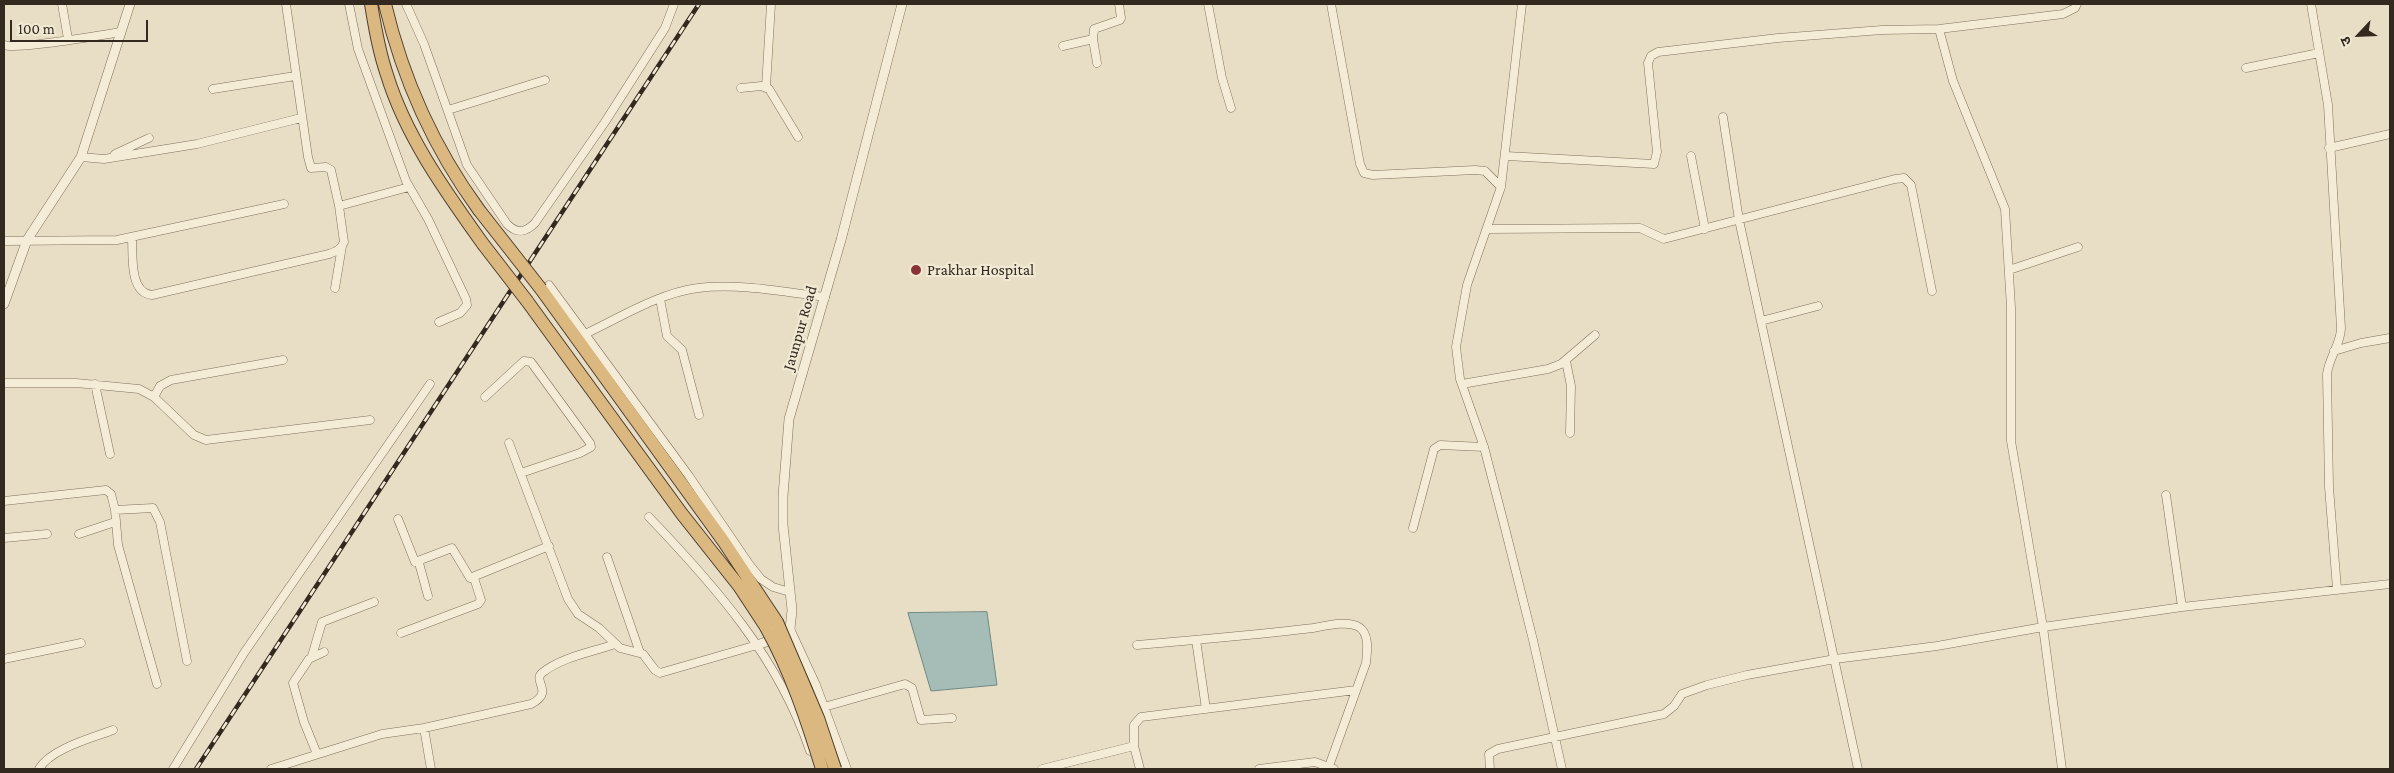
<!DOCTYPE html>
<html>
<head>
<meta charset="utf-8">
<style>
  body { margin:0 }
  #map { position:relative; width:2394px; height:773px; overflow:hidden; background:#e8dec5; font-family:"Crimson Pro","Noto Sans Devanagari",serif }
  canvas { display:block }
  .frame { position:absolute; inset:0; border:5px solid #33291f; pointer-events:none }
  .north { position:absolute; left:2334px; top:10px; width:50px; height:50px; -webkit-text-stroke:4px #f1e9d4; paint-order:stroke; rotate:245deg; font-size:14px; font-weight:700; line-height:20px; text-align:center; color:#33291f }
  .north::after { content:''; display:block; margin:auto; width:18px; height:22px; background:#33291f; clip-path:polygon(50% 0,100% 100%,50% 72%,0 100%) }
  .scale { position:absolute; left:10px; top:20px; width:138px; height:22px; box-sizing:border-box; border:2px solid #33291f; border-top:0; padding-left:6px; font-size:15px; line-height:18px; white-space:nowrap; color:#33291f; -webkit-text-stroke:4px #f1e9d4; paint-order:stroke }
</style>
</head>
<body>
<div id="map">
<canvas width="2394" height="773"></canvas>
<div class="frame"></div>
<div class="north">उ</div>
<div class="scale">100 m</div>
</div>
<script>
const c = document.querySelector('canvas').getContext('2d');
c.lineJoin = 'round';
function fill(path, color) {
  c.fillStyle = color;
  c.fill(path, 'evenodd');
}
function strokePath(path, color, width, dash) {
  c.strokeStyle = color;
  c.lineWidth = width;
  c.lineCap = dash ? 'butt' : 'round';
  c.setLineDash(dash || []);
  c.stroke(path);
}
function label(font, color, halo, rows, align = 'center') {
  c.font = font + ' "Crimson Pro",serif';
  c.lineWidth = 4.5;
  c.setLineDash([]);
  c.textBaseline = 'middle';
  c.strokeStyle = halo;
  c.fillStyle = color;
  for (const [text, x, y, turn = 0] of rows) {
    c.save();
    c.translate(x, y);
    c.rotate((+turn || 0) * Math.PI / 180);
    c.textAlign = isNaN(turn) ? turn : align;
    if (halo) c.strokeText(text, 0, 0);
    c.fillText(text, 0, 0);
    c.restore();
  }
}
const water = new Path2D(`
  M987,612L997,685L931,691L908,613Z`);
const minor = new Path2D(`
  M62,4L68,39
  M349,4L358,49L406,181L428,219L466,299L467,305L460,313L439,322
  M406,4L424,44L467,165L507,224C517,234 525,233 535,223L605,122L665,28L674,4
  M1208,4L1222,78L1231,108
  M1331,4L1360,164L1364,173L1373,175L1475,170L1485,171L1501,187
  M1522,4L1501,187L1467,285L1456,347L1460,379L1484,447L1504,524L1533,640L1562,769
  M2311,4L2328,105L2341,328C2341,344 2329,357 2327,374L2329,487L2337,589
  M1939,29L1953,81L2005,209L2011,307V441L2043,627L2062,769
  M4,45C17,50 101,35 121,32
  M1063,46L1093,39
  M1097,63L1093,39L1094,29L1120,20L1121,18L1119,4
  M2246,68L2319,53
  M766,87L771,4
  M741,88L761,86L769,89L798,137
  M213,89L295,76
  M448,110L545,80
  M1723,117L1739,220L1858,769
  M2329,148L2390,134
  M115,154L149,138
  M1506,156L1654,164L1657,152L1648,63L1651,56L1658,52L1778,38L1882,30L1939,29L2063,14L2075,8L2077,4
  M1691,156L1705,229
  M81,157L104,159L197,144L301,118
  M339,206L409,187
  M1487,229L1640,228L1664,239L1895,179L1904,178L1911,185L1932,291
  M132,238C133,255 129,293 152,295L329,254C337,251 341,249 344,242L339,206L331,170L326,167L311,168L308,157L286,4
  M4,241L117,240L284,204
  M2009,270L2078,247
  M549,285L689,476L749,564L761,579L773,587L790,592
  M335,288L342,246
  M660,299L667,336L682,350L699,415
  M1761,321L1818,306
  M585,334C621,317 659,293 698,288C739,283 784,292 825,297
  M2334,351L2361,343L2390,338
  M1566,361L1571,386L1570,433
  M4,383H76L139,389L154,397L194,435L206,440L370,420
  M95,384L110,454
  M1462,384L1548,369L1561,364L1595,335
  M154,397L160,386L171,380L283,360
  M485,397L524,361L531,362L590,443L591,447L580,453L521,473
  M509,443L568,599L578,614L599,628L620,648L643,654L655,670L660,673L757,645
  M2166,495L2182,607
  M4,501L106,490L111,494L115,510L153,508L160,522L187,661
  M115,510L118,545L157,684
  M649,517C715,586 779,658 810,751
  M398,519L415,562L452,548L470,578L549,546
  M1413,528L1434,449L1440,445L1484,447
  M79,534L115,522
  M4,538L47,534
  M607,557L640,653
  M419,563L428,596
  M790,629L816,685L847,769
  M401,633L478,604L481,600L474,578
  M1196,640L1206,709
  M1137,645C1196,640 1255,635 1313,628C1325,626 1348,620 1359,627C1370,634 1367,652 1366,663L1328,769
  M312,656L322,622L374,602
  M4,659L81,643
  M824,707L905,684L912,688L921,720L952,718
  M424,728L431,769
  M317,754L304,722L293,683L309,659L324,652
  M39,769C50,749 92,738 113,730
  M173,769L244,653L430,384
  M271,769L382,734L424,728L531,704C555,692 532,681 542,673C561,657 593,652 615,644
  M1042,769L1134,746
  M1140,769L1134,746V725L1141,717L1356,690
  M1259,769L1315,762L1334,769
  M1490,769L1489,754L1498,749L1664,714L1674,706L1682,694L1707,685L1747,675L1835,659L1937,646L2043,627L2182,607L2390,584`);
const tertiary = new Path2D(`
  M4,304L27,240L81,157L130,4
  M757,645L786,635L790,629L792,610L783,525V496L789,419L841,240L902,4`);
const trunk = new Path2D(`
  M371,4C375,28 379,52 387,75C406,137 446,192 483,244
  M385,4C403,80 433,147 479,210
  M541,289L724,542L777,622
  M527,301L682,514L739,586L766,627`);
const rail = new Path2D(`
  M196,769L699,4`);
const trunkBridge = new Path2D(`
  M479,210L541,289
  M483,244L527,301
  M777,622L818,718L835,769
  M766,627C791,672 807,720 822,769`);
const markers = [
  [916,270,6,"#893434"]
];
const poiNames = [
  ["Prakhar Hospital",927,270]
];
const streetNames = [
  ["Jaunpur Road",800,328,-74]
];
fill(water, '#a6bcb6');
strokePath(water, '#6e8983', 1);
strokePath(minor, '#81715d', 9);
strokePath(tertiary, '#81715d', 10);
strokePath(trunk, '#4f3f31', 14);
strokePath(minor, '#f4ecd7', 8);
strokePath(tertiary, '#f4ecd7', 9);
strokePath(trunk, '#dab880', 12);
strokePath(rail, '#33291f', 4.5);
strokePath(rail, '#f1e9d4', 2.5, [8]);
strokePath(trunkBridge, '#4f3f31', 14, []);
strokePath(trunkBridge, '#dab880', 12);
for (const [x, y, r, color] of markers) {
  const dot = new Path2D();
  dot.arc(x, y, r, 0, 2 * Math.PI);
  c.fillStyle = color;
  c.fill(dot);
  strokePath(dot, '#f1e9d4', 2);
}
label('16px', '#33291f', '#f1e9d4', poiNames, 'left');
label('16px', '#33291f', '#f1e9d4', streetNames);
</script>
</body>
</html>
